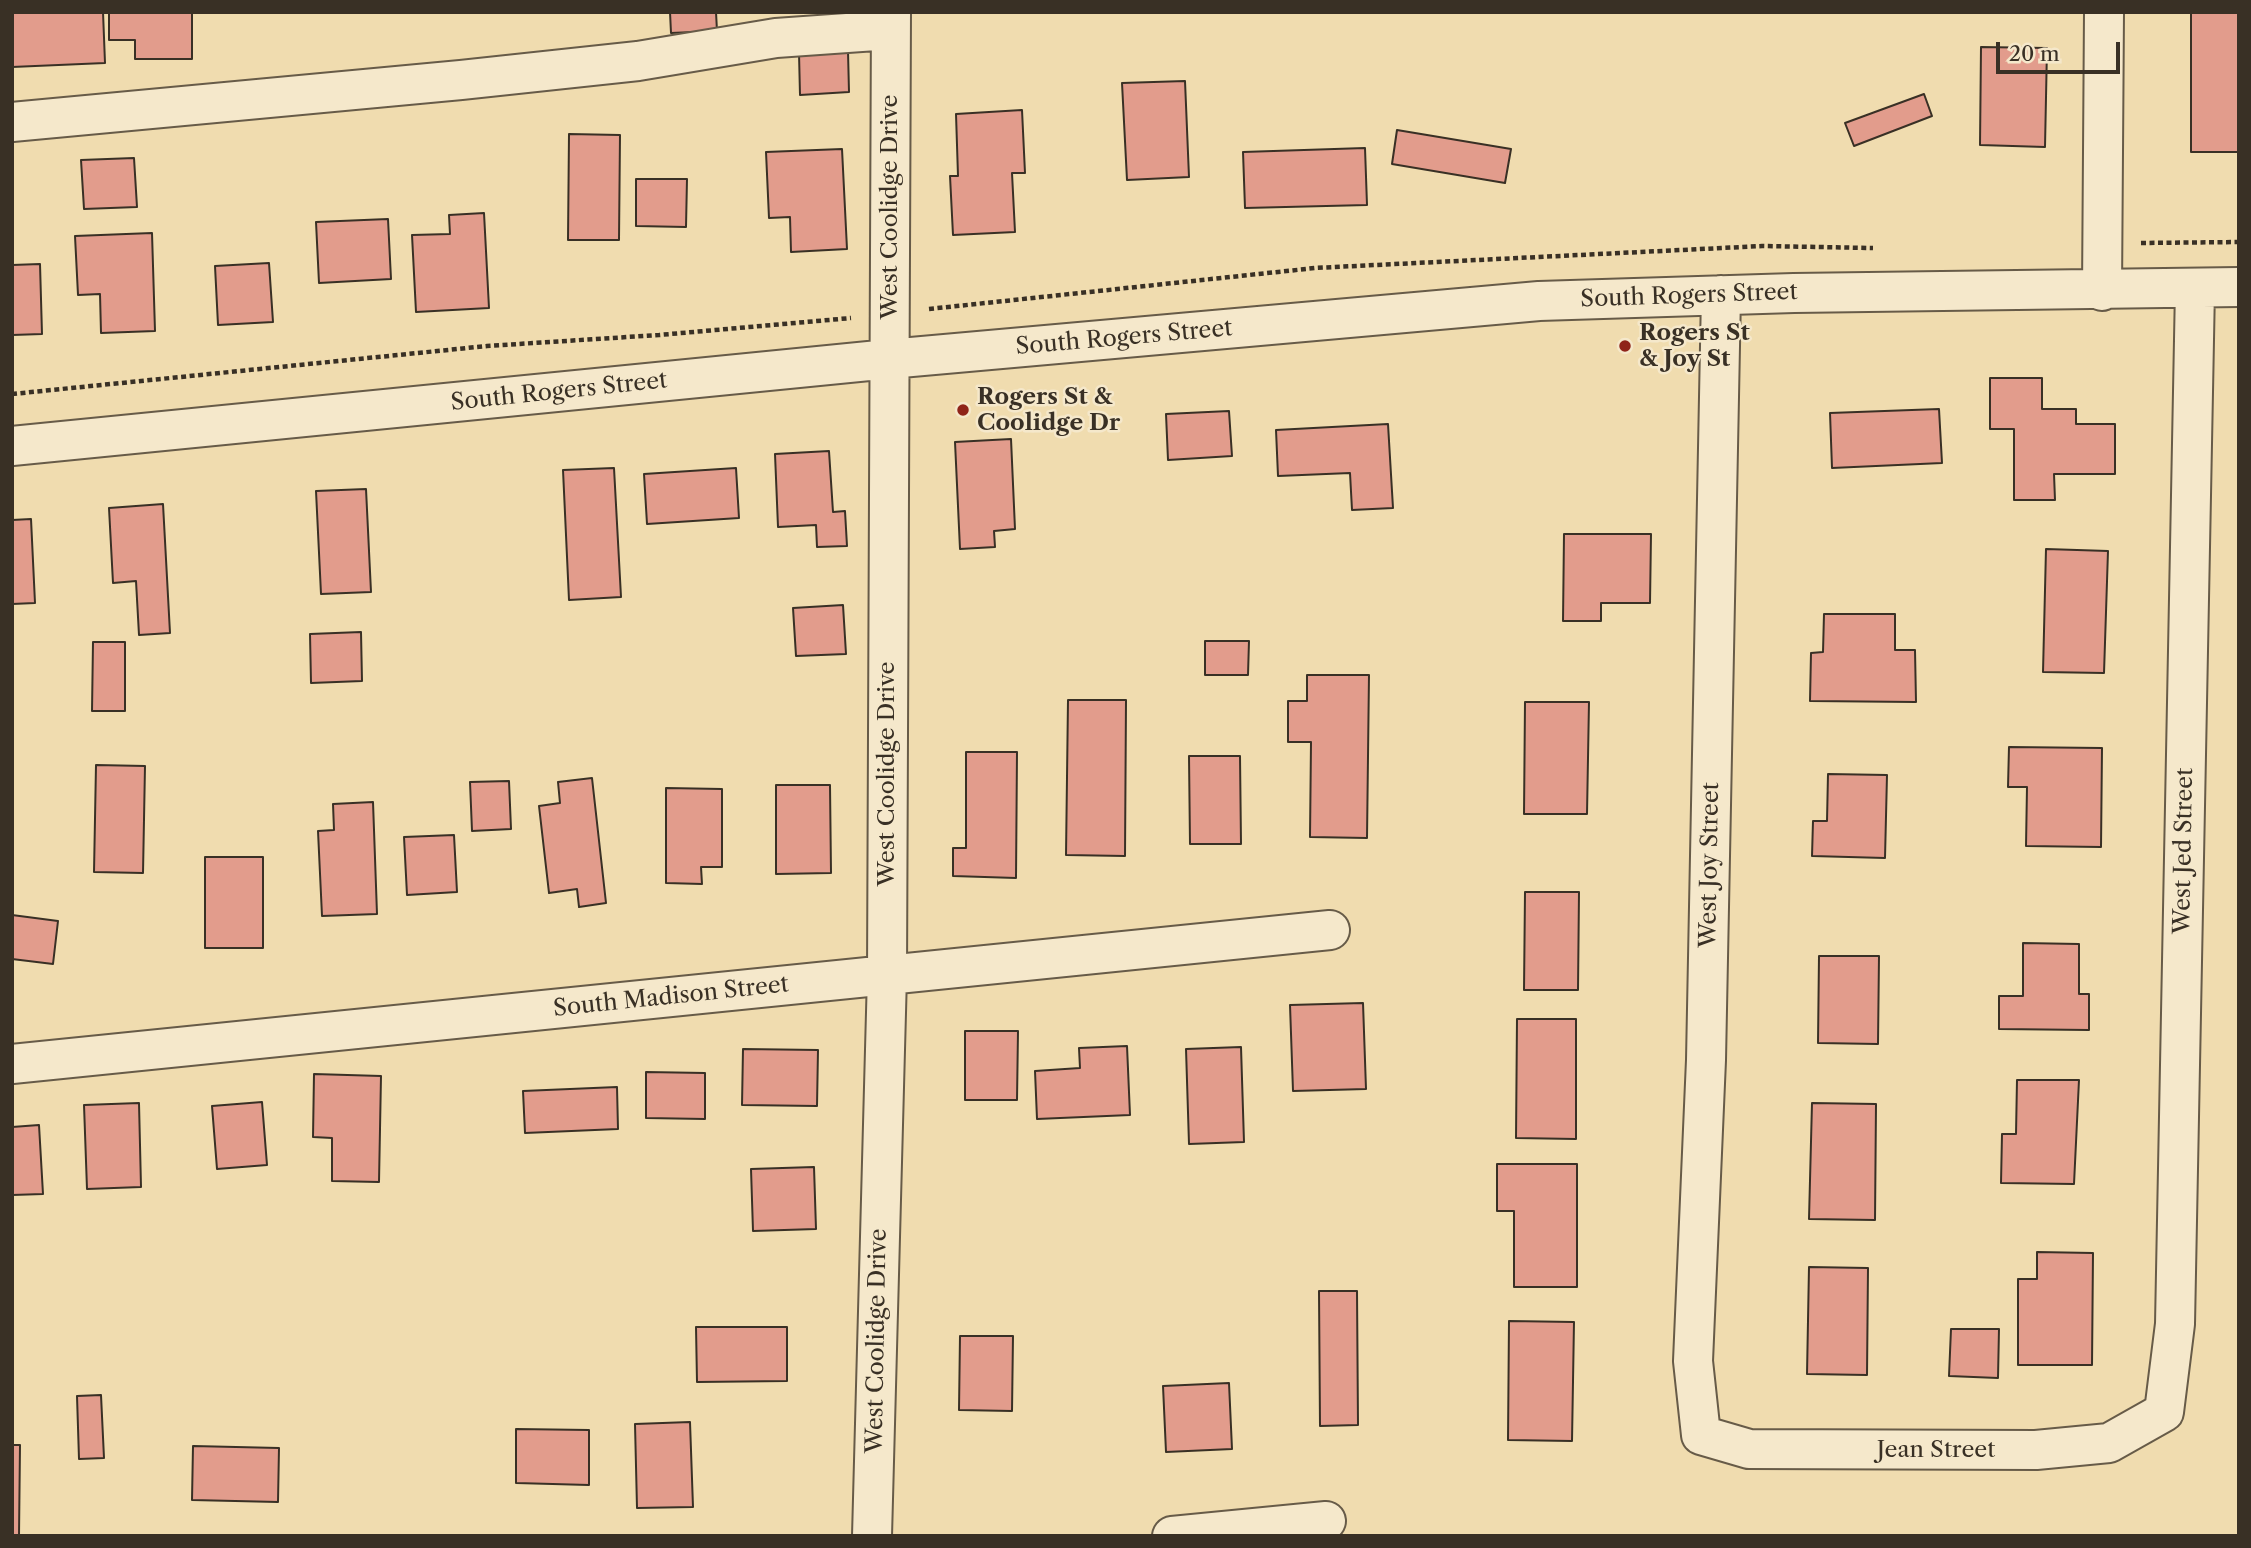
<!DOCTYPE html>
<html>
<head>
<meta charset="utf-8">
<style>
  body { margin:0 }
  #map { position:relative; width:2251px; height:1548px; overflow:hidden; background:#f0dcaf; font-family:"Libre Caslon Text",serif }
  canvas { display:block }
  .frame { position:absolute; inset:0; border:14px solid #393025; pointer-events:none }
  .scale { position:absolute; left:1996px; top:42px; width:124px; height:32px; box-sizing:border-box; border:4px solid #393025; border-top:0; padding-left:9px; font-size:21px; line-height:24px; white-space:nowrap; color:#393025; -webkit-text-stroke:5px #f5e8cb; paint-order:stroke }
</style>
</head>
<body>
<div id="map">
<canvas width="2251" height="1548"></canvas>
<div class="frame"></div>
<div class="scale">20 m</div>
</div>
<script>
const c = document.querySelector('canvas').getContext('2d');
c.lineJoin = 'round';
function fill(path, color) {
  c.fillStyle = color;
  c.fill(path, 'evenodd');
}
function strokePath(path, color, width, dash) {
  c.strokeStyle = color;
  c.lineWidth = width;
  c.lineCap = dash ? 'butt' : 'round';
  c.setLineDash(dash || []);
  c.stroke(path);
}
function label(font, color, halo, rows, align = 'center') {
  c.font = font + ' "Libre Caslon Text",serif';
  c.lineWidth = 5;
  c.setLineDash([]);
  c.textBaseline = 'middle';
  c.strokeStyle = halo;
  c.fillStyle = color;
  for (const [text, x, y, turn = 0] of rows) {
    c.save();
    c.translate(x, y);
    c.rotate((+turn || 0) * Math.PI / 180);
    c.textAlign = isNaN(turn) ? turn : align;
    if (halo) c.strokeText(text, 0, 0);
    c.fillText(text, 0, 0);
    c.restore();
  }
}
const building = new Path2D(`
  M12,12H103L105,63L12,67Z
  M109,12H192V59H135V40H109Z
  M670,12H716L717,31L671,33Z
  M2191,12H2239V152H2191Z
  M1981,47L2047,48L2045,147L1980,145Z
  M848,51L849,92L800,95L799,53Z
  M1185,81L1189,177L1127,180L1122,83Z
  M1924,94L1932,116L1854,146L1845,123Z
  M1022,110L1025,173H1012L1015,232L953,235L950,176H958L956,114Z
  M1397,130L1511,149L1505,183L1392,164Z
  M569,134L620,135L619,240H568Z
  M1365,148L1367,205L1245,208L1243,152Z
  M842,149L847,249L791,252L790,217L769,218L766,152Z
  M134,158L137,207L84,209L81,160Z
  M636,179H687L686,227L636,226Z
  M484,213L489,308L416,312L412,235L450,234L449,215Z
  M388,219L391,279L319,283L316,222Z
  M152,233L155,331L101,333L100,294L78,295L75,236Z
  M269,263L273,322L218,325L215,266Z
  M40,264L42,334L12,335V265Z
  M1990,378H2042V409H2076V424H2115V474H2054L2055,500H2014V429H1990Z
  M1939,409L1942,463L1832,468L1830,413Z
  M1229,411L1232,456L1168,460L1166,414Z
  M1388,424L1393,508L1352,510L1350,473L1278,476L1276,430Z
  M1011,439L1015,529L994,531L995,547L960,549L955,442Z
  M829,451L833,512L845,511L847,546L817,547L816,525L778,527L775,454Z
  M614,468L621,597L569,600L563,470Z
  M736,468L739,518L647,524L644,474Z
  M366,489L371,592L321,594L316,491Z
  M163,504L170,633L139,635L136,581L113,583L109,508Z
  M31,519L35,603L12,604V520Z
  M1564,534H1651L1650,603H1601V621H1563Z
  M2046,549L2108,551L2104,673L2043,672Z
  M843,605L846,654L796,656L793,608Z
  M1824,614H1895V650H1915L1916,702L1810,701L1811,653L1823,652Z
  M361,632L362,681L311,683L310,634Z
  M1205,641H1249L1248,675H1205Z
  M93,642H125V711H92Z
  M1307,675H1369L1367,838L1310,837L1311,742H1288V701H1307Z
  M1068,700H1126L1125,856L1066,855Z
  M1525,702H1589L1587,814H1524Z
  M2009,747L2102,748L2101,847L2026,846L2027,787H2008Z
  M966,752H1017L1016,878L953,876V848H966Z
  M1189,756H1240L1241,844H1190Z
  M96,765L145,766L143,873L94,872Z
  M1828,774L1887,775L1885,858L1812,856L1813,821H1827Z
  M592,778L606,903L579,907L577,889L549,893L539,806L560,803L558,782Z
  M509,781L511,829L472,831L470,782Z
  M776,785H830L831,873L776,874Z
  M666,788L722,789V867H701L702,884L666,883Z
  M373,802L377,914L322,916L318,831L334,830L333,804Z
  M454,835L457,892L407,895L404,837Z
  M205,857H263V948H205Z
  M1525,892H1579L1578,990H1524Z
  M12,915L58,921L53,964L12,959Z
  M2023,943L2079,944V994H2089V1030L1999,1029V996H2023Z
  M1819,956H1879L1878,1044L1818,1043Z
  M1363,1003L1366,1089L1293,1091L1290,1005Z
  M1517,1019H1576V1139L1516,1138Z
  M965,1031H1018L1017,1100H965Z
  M1127,1046L1130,1115L1037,1119L1035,1071L1080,1068L1079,1048Z
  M1241,1047L1244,1142L1189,1144L1186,1049Z
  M743,1049L818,1050L817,1106L742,1105Z
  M646,1072L705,1073V1119L646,1118Z
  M314,1074L381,1076L379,1182L332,1181V1138L313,1137Z
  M2017,1080H2079L2074,1184L2001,1183L2002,1134H2016Z
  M617,1087L618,1129L525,1133L523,1091Z
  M262,1102L267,1165L217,1169L212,1106Z
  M139,1103L141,1187L87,1189L84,1105Z
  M1812,1103L1876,1104L1875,1220L1809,1219Z
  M39,1125L43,1194L12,1195V1127Z
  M1497,1164H1577V1287H1514V1211H1497Z
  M814,1167L816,1229L753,1231L751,1169Z
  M2037,1252L2093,1253L2092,1365H2018V1279H2037Z
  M1809,1267L1868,1268L1867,1375L1807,1374Z
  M1319,1291H1357L1358,1425L1320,1426Z
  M1509,1321L1574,1322L1572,1441L1508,1440Z
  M696,1327H787V1381L697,1382Z
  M1951,1329H1999L1998,1378L1949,1376Z
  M960,1336H1013L1012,1411L959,1410Z
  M1229,1383L1232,1449L1166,1452L1163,1386Z
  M101,1395L104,1458L79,1459L77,1396Z
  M690,1422L693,1507L637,1508L635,1424Z
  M516,1429L589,1430V1485L516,1483Z
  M12,1445H20L19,1536H12Z
  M193,1446L279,1448L278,1502L192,1500Z`);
const path = new Path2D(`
  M2141,243L2239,242
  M929,309L1315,268L1762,246L1873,248
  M12,394L487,346L659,335L851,318`);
const minor = new Path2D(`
  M12,122L461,80L638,61L776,38L890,30
  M2102,291L2104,12
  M1721,295L1706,1060L1693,1361L1701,1435L1749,1449L2036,1450L2109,1443L2164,1412L2175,1324L2195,288
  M12,446L889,359L1539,301L1794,293L2239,287
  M12,1064L1330,930
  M872,1536L887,975L891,12
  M1172,1536L1326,1521`);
const markers = [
  [1625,346,7,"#8f2418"],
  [963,410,7,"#8f2418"]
];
const streetNames = [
  ["West Coolidge Drive",890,207,-90],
  ["South Rogers Street",1689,296,-2],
  ["South Rogers Street",1124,338,-5],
  ["South Rogers Street",559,392,-6],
  ["West Coolidge Drive",887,774,-90],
  ["West Jed Street",2184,851,-89],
  ["West Joy Street",1710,865,-89],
  ["South Madison Street",671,997,-6],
  ["West Coolidge Drive",877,1341,-89],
  ["Jean Street",1936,1450]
];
const poiNames = [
  ["Rogers St",1639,333],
  ["& Joy St",1639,359],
  ["Rogers St &",977,397],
  ["Coolidge Dr",977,423]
];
fill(building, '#e29c8c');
strokePath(building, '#393025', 2);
strokePath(minor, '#675b48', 42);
strokePath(path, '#393025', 4.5, [5, 3.5]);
strokePath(minor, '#f5e8cb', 38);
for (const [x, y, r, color] of markers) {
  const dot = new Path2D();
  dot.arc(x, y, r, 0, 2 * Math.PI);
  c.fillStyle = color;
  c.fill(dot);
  strokePath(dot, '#f5e8cb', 2.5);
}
label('23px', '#393025', '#f5e8cb', streetNames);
label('bold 23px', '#393025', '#f5e8cb', poiNames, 'left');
</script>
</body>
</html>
